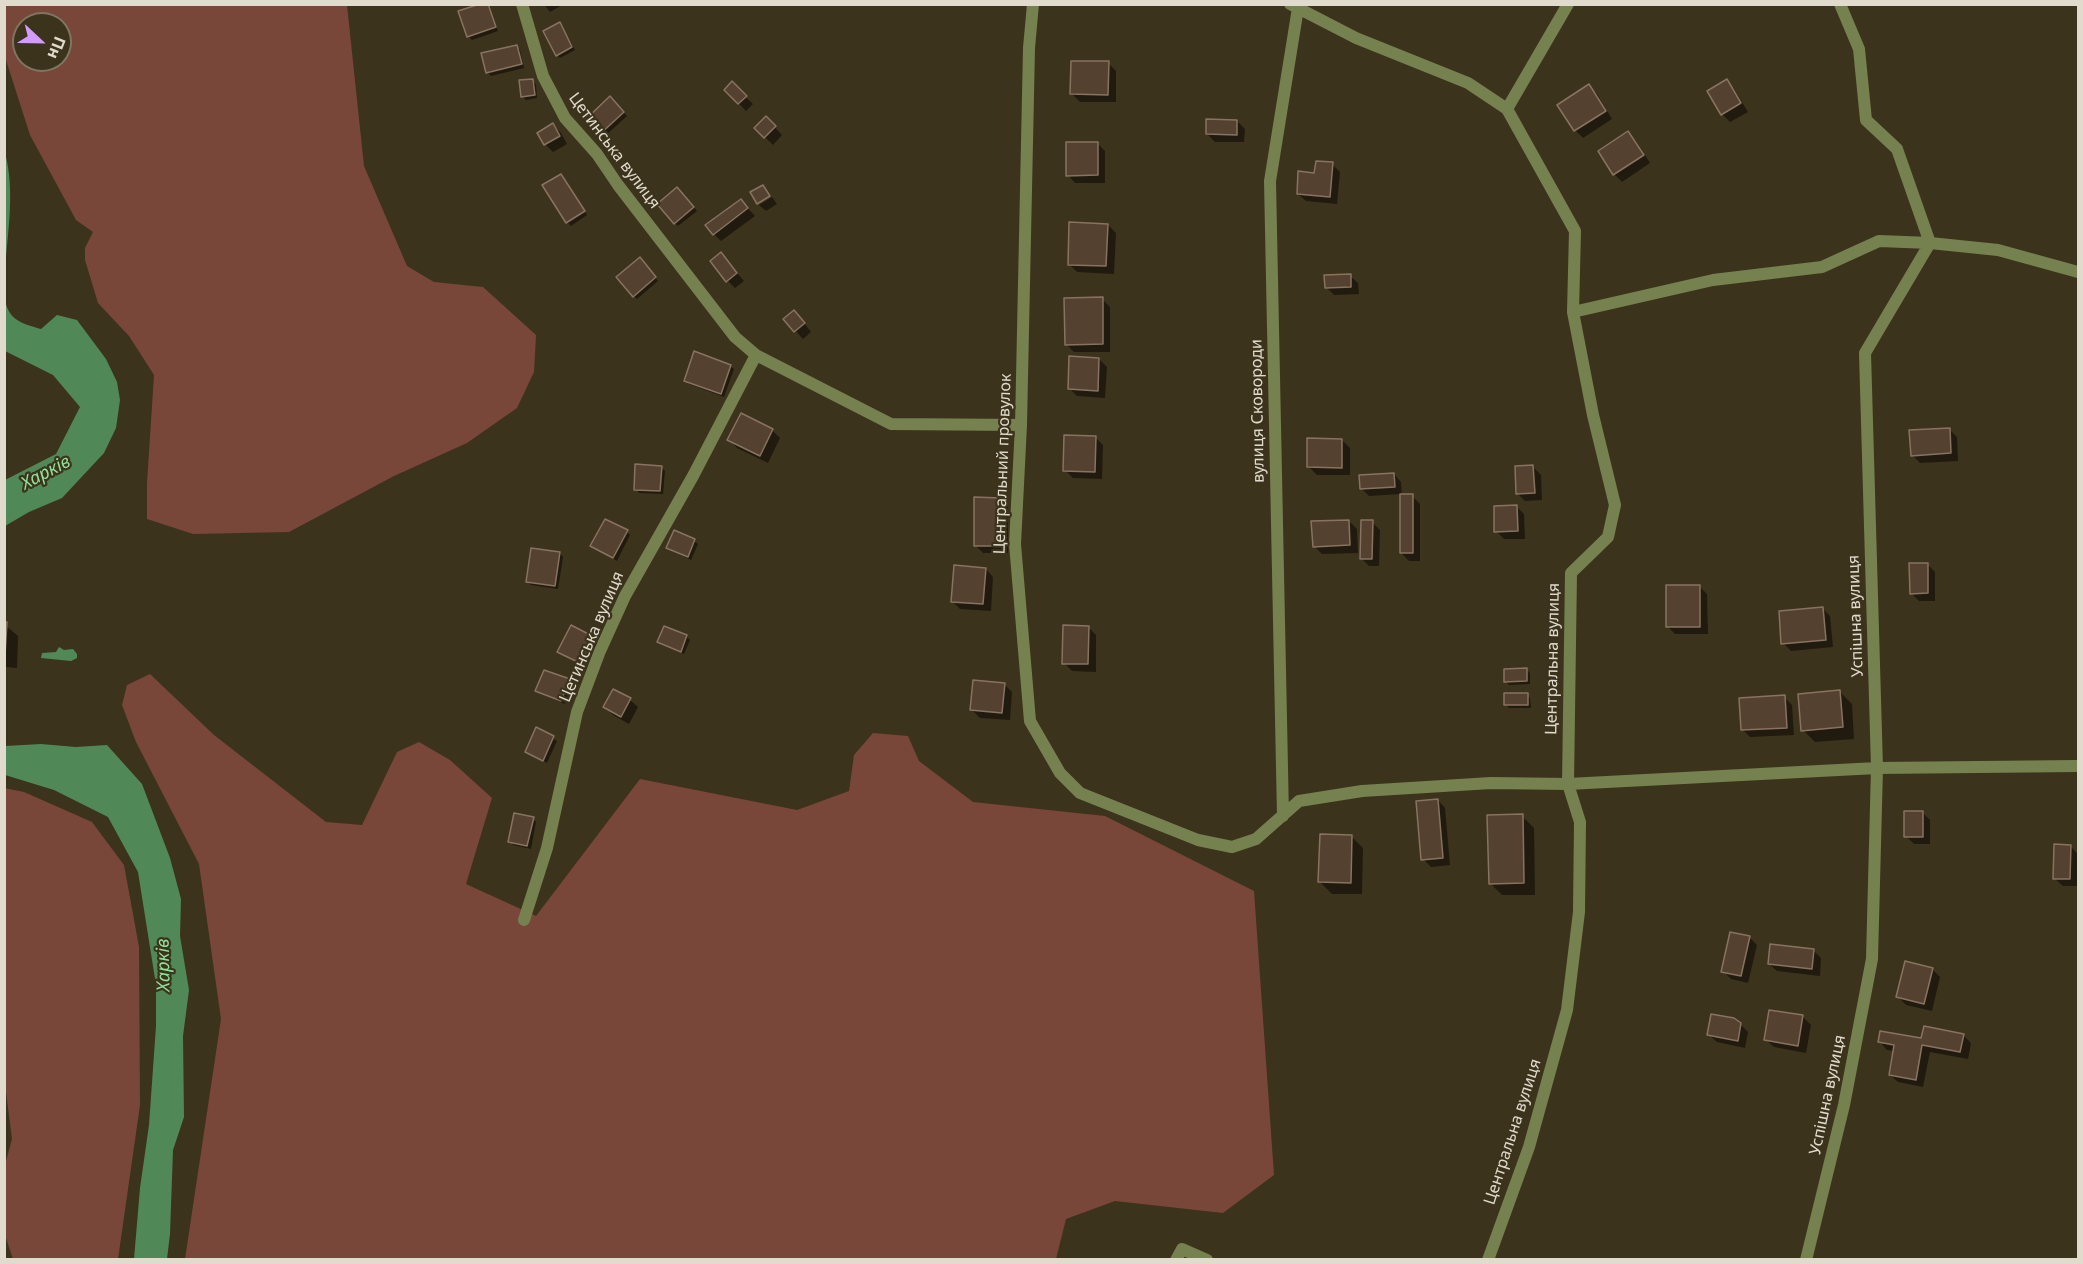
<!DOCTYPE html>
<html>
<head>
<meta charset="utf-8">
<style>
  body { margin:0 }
  #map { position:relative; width:2083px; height:1264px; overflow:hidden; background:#3c331c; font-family:"Noto Sans",sans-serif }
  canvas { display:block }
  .frame { position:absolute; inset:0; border:6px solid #e0dbcd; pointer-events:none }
  .north { position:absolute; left:12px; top:12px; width:60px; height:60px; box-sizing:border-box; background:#3c331c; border:2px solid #7e7663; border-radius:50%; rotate:112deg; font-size:16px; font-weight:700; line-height:24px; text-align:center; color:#e0dbcd }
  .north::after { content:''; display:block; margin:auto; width:21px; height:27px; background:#d39cfc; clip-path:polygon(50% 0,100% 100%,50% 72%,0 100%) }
</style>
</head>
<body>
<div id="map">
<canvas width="2083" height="1264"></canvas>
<div class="frame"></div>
<div class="north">Пн</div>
</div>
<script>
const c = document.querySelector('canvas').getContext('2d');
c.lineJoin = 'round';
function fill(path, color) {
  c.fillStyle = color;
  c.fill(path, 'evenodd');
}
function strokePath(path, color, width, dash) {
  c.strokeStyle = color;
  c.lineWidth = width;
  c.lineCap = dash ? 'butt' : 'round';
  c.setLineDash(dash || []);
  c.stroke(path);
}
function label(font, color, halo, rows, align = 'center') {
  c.font = font + ' "Noto Sans",sans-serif';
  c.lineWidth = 4.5;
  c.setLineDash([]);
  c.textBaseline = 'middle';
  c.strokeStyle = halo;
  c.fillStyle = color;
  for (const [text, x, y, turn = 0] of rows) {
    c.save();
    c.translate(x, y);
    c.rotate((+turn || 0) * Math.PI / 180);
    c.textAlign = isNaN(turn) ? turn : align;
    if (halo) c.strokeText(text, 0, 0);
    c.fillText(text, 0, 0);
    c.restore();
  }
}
const green = new Path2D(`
  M4,5H347L364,166L407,266L434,282L483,287L536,335L534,372L517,408L467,443L394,476L289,532L193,534L147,519V483L154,375L129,336L98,303L85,260V248L93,232L76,220L30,135L5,57ZM24,24H60V60H24Z
  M150,674L214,735L326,822L362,825L397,752L419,742L450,760L492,798L466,884L536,916L640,779L797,810L849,791L854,755L873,733L908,736L919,761L973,802L1105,816L1254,891L1274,1175L1223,1213L1115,1201L1066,1219L1056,1259H185L221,1019L199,864L136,742L122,705L127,685Z
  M4,788L24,792L92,822L124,865L139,947L140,1105L118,1259H13L4,1232L5,1165L12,1139L4,1076Z`);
const water = new Path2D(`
  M5,153C15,190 8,230 5,269Z
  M4,296C8,320 20,323 41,329L57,315L77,320L106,359L117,382L120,400L116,428L104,453L62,498L29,512L5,526V480L56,454L80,407L53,375L5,351Z
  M59,647L64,650L73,649L77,654V658L71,661L41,658L42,653L56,652Z
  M41,744L76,747L107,745L142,784L170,858L181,899L180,936L189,990L183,1036L184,1117L173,1150L170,1234L167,1259H134L140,1188L149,1125L156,1026V985L138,872L108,817L54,790L5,775V746Z`);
const shadow = new Path2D(`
  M488,4L498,31L472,40L468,36Z
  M544,4H564L550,12Z
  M560,24L575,50L560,58L557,55Z
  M517,46L520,50L524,68L491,76L487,72Z
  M1108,63L1116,71V102H1080L1072,94Z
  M532,80L536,84L537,98L526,100L522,96Z
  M1727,81L1734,89L1748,112L1730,122L1722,114Z
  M732,84L753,104L746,111L726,90Z
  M1589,86L1597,94L1612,119L1583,138L1575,130Z
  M610,98L627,116L603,138L587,120Z
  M766,118L782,135L773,145L756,128Z
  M1237,121L1245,129L1244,142H1215L1207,134Z
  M553,125L561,133L567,144L553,152L545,144Z
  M1628,133L1636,141L1650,163L1622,182L1614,174Z
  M1097,143L1105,151V183H1075L1068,175Z
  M1332,164L1340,172L1337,204L1306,201L1298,194L1316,174Z
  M564,179L587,215L571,226L567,222Z
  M681,192L697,211L678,226L675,223Z
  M772,197L777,204L766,211L759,205Z
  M741,201L755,216L721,241L714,234Z
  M1108,225L1116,233L1114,274L1077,272L1069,264Z
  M721,254L744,281L735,288L728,281Z
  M643,262L658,281L637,299L634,296Z
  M1350,276L1358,283L1359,294L1334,295L1326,287Z
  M1102,299L1110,307V352H1074L1066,344Z
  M785,319H801L811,332L803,339Z
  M1099,359L1107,367L1105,398L1077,396L1069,388Z
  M730,366L734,369L724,397L689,384L685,381Z
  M1949,429L1957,437L1958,461L1920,463L1912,455Z
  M772,430L780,438L768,463L737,448L729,440Z
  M1095,437L1103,445L1102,479L1073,478L1065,470Z
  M1342,440L1350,448V475H1317L1309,467Z
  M661,467L665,471L663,494L639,493L636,489Z
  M1533,467L1541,475L1542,500L1525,501L1517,493Z
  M1394,474L1401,482L1402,496H1412L1420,504V561H1409L1401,553V494L1369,496L1361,488Z
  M1001,499L1008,507V553H983L975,545Z
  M1517,507L1524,514L1525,539H1504L1496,531Z
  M1349,521L1357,529L1358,553L1322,554L1314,546Z
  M1372,522L1380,530L1379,566H1369L1361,558Z
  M627,532L630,535L617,561L592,546Z
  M694,541L698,544L691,560L672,551L668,548Z
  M560,553L563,557L558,589L531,585L528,582Z
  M1927,564L1935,572V601H1919L1911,593Z
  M986,569L993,577L991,611L960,609L952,601Z
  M1699,586L1707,594L1708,634H1675L1667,626Z
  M1822,608L1830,616L1833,647L1791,651L1783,643Z
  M4,624L18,636L17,668L6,667V674Z
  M1088,627L1096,635V672L1072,671L1064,663Z
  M686,636L690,640L684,654L662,645L659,642Z
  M595,639L598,642L585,667L559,651Z
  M1526,669L1530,673V684L1509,685L1506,682Z
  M569,681L572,684L565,704L541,694L537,691Z
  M1004,684L1012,692L1010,720L980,718L972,710Z
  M1840,692L1852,704L1854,739L1815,742L1803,730Z
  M1527,695L1530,698L1531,708H1509L1505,704Z
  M1784,697L1792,705L1794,735L1750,737L1742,729Z
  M630,700L638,707L629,724L613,715L605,707Z
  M536,729L557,741L547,763L527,752Z
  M1438,800L1445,808L1450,865L1431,867L1423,859Z
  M1922,812L1930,820V844H1914L1906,836Z
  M1522,816L1534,828L1535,895H1502L1490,883Z
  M533,819L536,822L531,849L513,845L510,841Z
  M1351,836L1363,848L1362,894H1332L1320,882Z
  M2070,846L2078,854V886H2063L2055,879Z
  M1749,937L1757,945L1748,983L1731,979L1723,971Z
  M1813,950L1821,958L1820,976L1777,971L1769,964Z
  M1932,969L1940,977L1932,1011L1906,1005L1898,997Z
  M1771,1011L1803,1017L1811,1025L1806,1053L1774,1047L1766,1040Z
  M1740,1024L1748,1032L1745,1048L1717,1042L1709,1035Z
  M1963,1035L1971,1043L1968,1059L1930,1052L1923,1087L1898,1082L1890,1075L1895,1051L1887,1050L1880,1042L1922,1040Z`);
const building = new Path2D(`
  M480,4H488L496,27L467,37L458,11Z
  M560,22L572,47L556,56L543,31Z
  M517,45L522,64L486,73L481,53Z
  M1071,61H1109L1108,95L1070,94Z
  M533,79L535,95L521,97L519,80Z
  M1727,79L1741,103L1721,115L1707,91Z
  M732,81L747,96L738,104L724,90Z
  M1589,84L1606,111L1574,131L1557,105Z
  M610,96L624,112L599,135L585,120Z
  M766,116L776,126L764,138L754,128Z
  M1206,119L1237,120V135L1206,134Z
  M553,123L560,136L544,145L537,133Z
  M1628,131L1644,155L1613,175L1598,151Z
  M1066,142H1098V175L1066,176Z
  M1316,161L1333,162L1330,197L1297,194L1298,171L1314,173Z
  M561,174L585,211L566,223L542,185Z
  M763,185L770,196L757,204L750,192Z
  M677,187L694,207L674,224L657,204Z
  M741,199L748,208L713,235L705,225Z
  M1069,222L1108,224L1106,266L1068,265Z
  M721,252L737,273L726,282L710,261Z
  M640,257L656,277L633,297L616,277Z
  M1351,274V287L1325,288L1324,275Z
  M1103,297V344L1065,345L1064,298Z
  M794,310L805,323L794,332L783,319Z
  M694,351L731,365L721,394L684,381Z
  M1069,356L1099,358L1098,391L1068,389Z
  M741,413L773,429L760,456L727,440Z
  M1950,428L1951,453L1911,456L1909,430Z
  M1064,435L1096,436L1095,472L1063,471Z
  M1307,438L1342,439V468L1307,467Z
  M635,464L662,466L660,491L634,490Z
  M1533,465L1535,493L1516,494L1515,466Z
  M1394,473L1395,487L1360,489L1359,475Z
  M1400,494H1413V553H1400Z
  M974,497L1001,498V546H974Z
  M1517,505L1518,531L1494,532V506Z
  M605,519L628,530L613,558L590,546Z
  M1349,520L1350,545L1313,547L1311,521Z
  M1361,520H1373L1372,559H1360Z
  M674,530L695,539L688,557L666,548Z
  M531,548L560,552L555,586L526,582Z
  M1909,563H1928V593L1910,594Z
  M954,565L986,568L983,604L951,602Z
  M1666,585H1700V627H1666Z
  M1823,607L1826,640L1781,644L1779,611Z
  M4,622H7L5,656H4Z
  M571,625L596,638L582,664L557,652Z
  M1063,625L1089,626L1088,664H1062Z
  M664,626L687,635L681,652L657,642Z
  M1527,668V681L1504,682V669Z
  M544,670L570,679L561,701L535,691Z
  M973,680L1005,683L1002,713L970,710Z
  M613,689L631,698L621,717L603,707Z
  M1840,690L1843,727L1801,731L1798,694Z
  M1504,693H1528V705H1504Z
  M1785,695L1787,728L1741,730L1739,698Z
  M536,727L554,736L543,761L525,752Z
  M1438,799L1443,858L1421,860L1416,801Z
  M1904,811H1923V837H1904Z
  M514,813L534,817L527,846L508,842Z
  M1523,814L1524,883L1489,884L1487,815Z
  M1320,834L1352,835L1351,883L1318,882Z
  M2054,844L2071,845L2070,879H2053Z
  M1730,932L1750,936L1741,976L1721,972Z
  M1770,944L1814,949L1812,969L1768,964Z
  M1905,961L1933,968L1924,1004L1896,997Z
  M1769,1010L1803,1015L1798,1046L1764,1040Z
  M1711,1014L1734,1018L1741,1023L1738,1041L1707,1035Z
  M1924,1026L1964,1034L1960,1052L1922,1045L1916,1080L1889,1075L1894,1045L1878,1042L1880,1031L1921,1038Z`);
const street = new Path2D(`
  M522,4L543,76L565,118L597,154L618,185L735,337L756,355L891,424L1021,425
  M1033,4L1029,48L1021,425L1015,544L1030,721L1060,773L1080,793L1198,840L1232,847L1256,839L1299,801L1362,791L1491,783L1568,784L1877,768L2078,766
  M1290,4L1356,38L1468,83L1507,109L1575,231L1573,312L1593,415L1615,505L1608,537L1571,573L1568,784L1580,822L1579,912L1567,1010L1529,1147L1488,1260
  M1507,109L1568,4
  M1573,312L1713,280L1822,267L1879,241L1930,243L1998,250L2078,272
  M1283,816L1270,181L1298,8
  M524,920L547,848L577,712L600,651L625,596L693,476L756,355
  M1176,1260L1182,1249L1207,1260
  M1806,1260L1844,1105L1872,959L1877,768L1865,353L1930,243L1897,149L1866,120L1859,49L1840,4`);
const streetNames = [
  ["Цетинська вулиця",614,151,53],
  ["вулиця Сковороди",1258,411,-91],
  ["Центральний провулок",1003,464,-88],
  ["Успішна вулиця",1856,616,-92],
  ["Цетинська вулиця",592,637,-67],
  ["Центральна вулиця",1553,659,-89],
  ["Успішна вулиця",1828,1095,-78],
  ["Центральна вулиця",1513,1132,-72]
];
const waterNames = [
  ["Харків",46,473,-28],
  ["Харків",164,965,-91]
];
fill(green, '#79463a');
fill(water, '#508957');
fill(shadow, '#0007');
fill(building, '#554130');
strokePath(building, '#887360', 1.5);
strokePath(street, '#768150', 12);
label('16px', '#e0dbcd', '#3c331c', streetNames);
label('italic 18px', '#90e19a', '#3c331c', waterNames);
</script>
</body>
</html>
